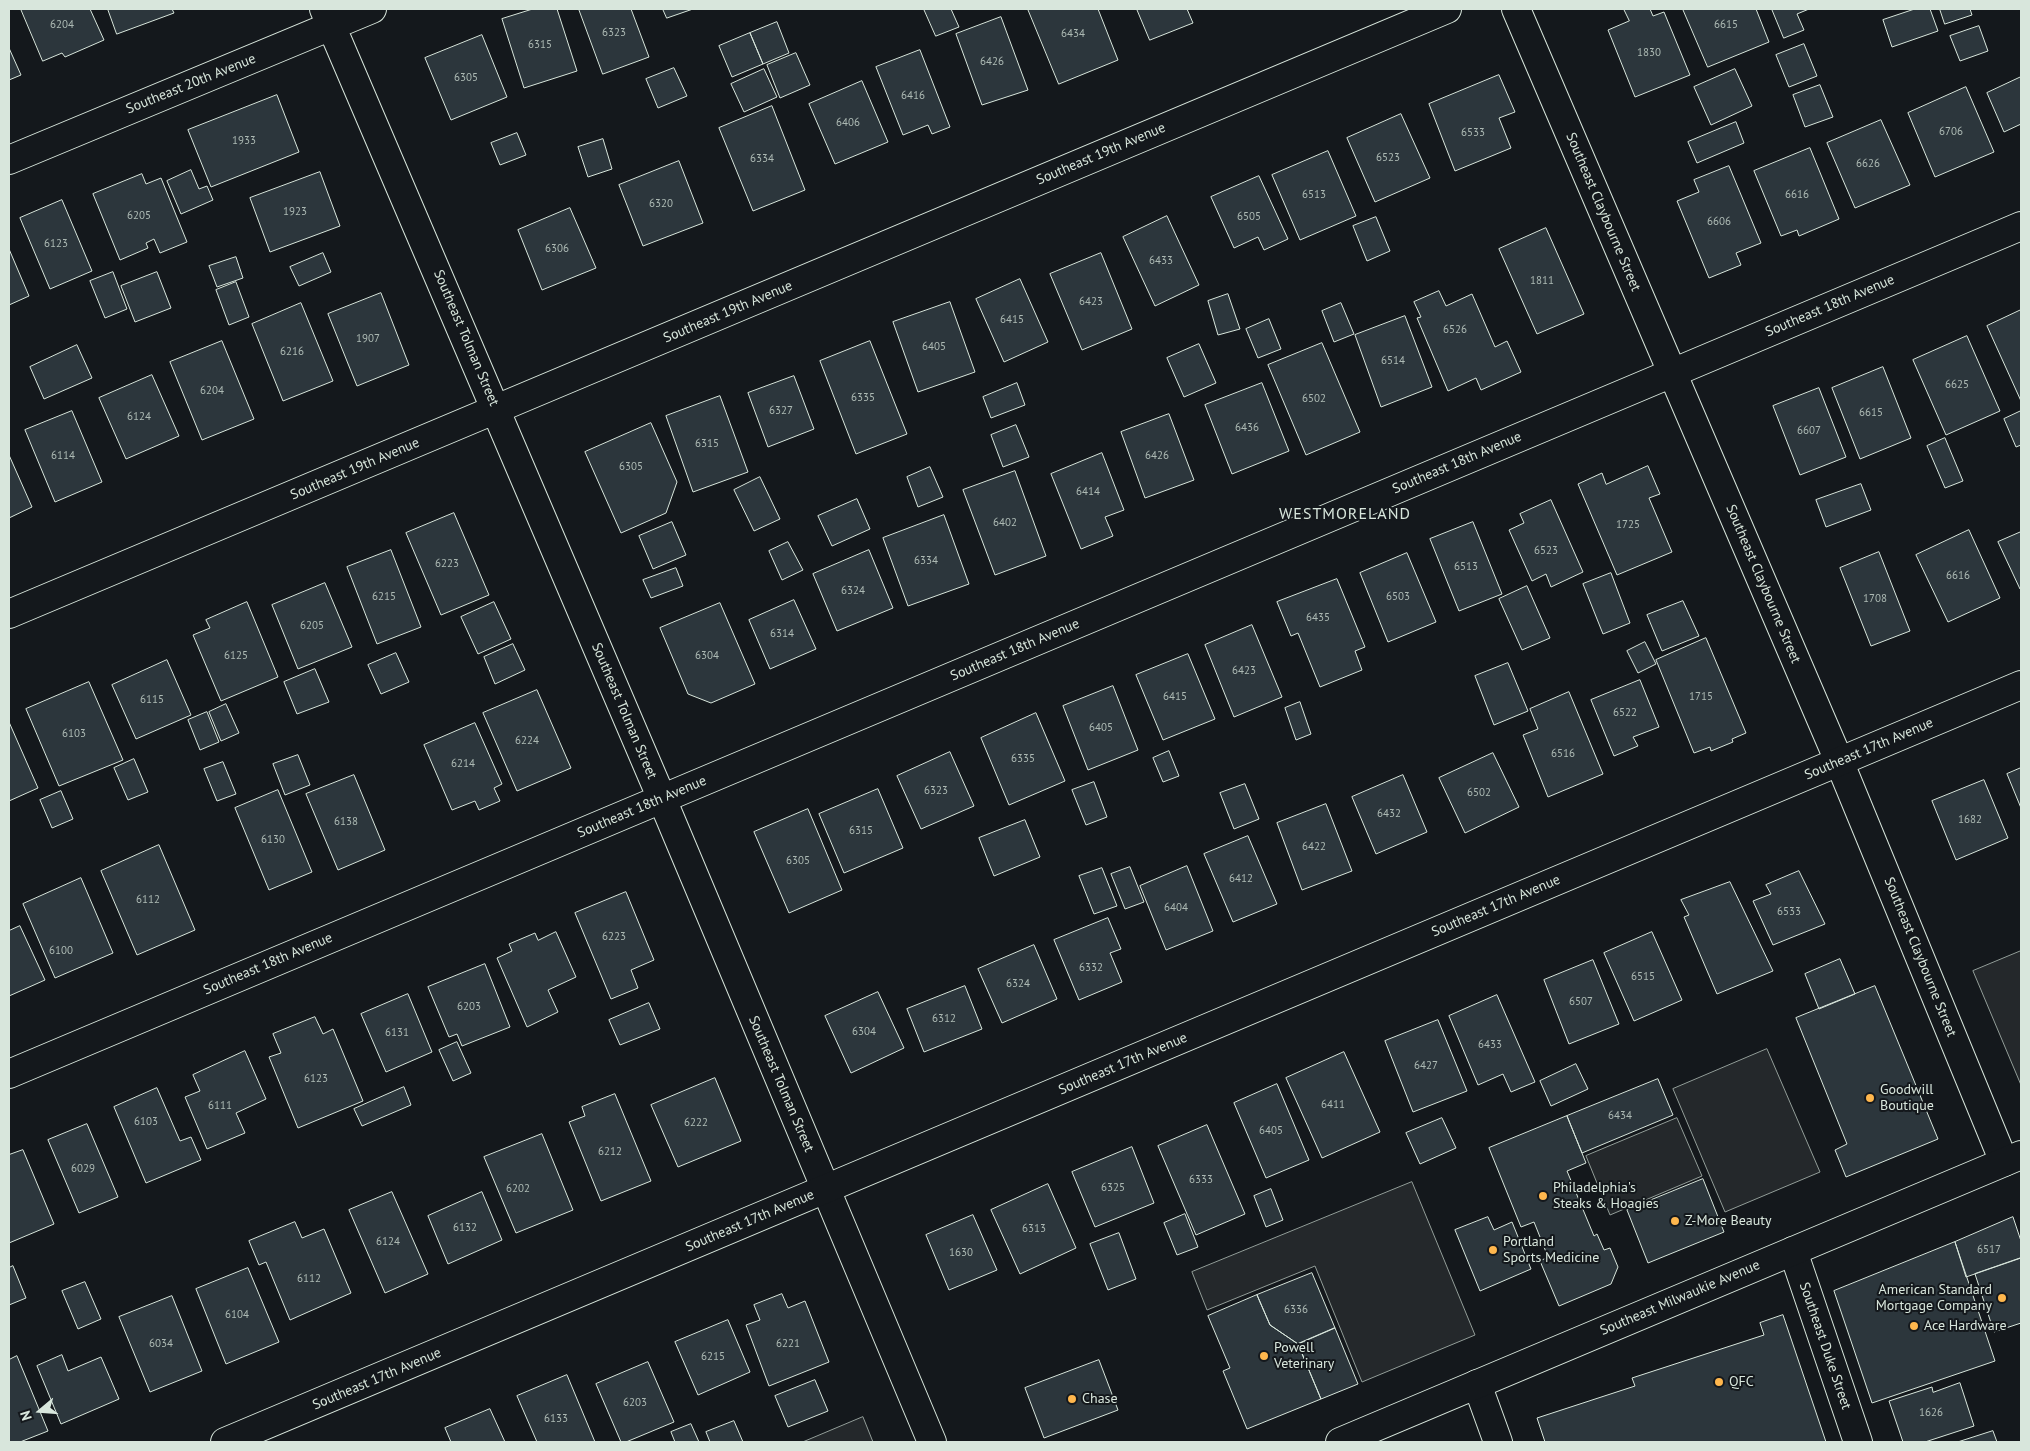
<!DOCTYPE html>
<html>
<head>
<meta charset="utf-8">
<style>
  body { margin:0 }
  #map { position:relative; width:2030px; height:1451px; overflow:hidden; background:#14181c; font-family:"PT Sans",sans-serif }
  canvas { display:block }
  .frame { position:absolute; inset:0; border:10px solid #d8e6dc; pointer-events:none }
  .north { position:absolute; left:15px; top:1386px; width:50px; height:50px; -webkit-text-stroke:4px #14181c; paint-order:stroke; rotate:252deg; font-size:14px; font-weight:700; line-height:20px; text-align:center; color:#d8e6dc }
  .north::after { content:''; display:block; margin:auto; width:18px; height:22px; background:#d8e6dc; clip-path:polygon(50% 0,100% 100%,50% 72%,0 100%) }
</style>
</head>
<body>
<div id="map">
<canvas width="2030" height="1451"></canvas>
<div class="frame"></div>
<div class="north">N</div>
</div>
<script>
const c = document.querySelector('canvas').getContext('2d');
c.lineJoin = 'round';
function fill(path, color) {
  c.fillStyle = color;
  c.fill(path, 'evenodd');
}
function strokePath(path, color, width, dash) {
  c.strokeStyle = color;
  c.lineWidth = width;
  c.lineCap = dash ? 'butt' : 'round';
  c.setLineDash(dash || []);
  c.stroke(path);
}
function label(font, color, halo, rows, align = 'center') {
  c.font = font + ' "PT Sans",sans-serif';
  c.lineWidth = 4;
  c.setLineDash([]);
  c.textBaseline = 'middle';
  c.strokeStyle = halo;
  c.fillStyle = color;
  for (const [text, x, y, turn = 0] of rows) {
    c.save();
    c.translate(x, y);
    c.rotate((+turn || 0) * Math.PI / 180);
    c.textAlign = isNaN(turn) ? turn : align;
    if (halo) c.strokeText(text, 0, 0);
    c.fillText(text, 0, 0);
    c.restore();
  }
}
const parking = new Path2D(`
  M2021,951V1085L1973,971Z
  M1767,1049L1820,1172L1725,1212L1673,1089Z
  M1677,1118L1702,1176L1610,1215L1586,1156Z
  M1412,1182L1475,1335L1362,1382L1315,1266L1207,1310L1192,1272Z
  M863,1417L873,1442H803Z`);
const building = new Path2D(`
  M21,9H90L104,40L65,57L62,53L43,61Z
  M108,9H172L174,13L117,34Z
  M533,9H557L577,71L524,88L502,19Z
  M579,9H631L649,57L603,74Z
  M663,9H693L667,18Z
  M924,9H951L959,27L936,36Z
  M1028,9H1098L1118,60L1059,84Z
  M1137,9H1187L1193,23L1150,40Z
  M1624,9H1650L1653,16L1664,12L1690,75L1635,97L1608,30L1629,21Z
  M1683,9H1756L1769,42L1708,67Z
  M1772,9H1809L1797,14L1804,30L1784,38Z
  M1915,9H1930L1938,31L1892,47L1883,20Z
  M1940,9H1970L1972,15L1945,24Z
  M1001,17L1028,90L982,105L956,34Z
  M777,22L789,53L763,64L750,33Z
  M1979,26L1988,51L1960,61L1950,36Z
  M750,33L763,64L732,77L719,46Z
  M482,35L507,97L451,120L425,58Z
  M1804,44L1817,76L1789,87L1776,55Z
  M9,48L21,75L9,80Z
  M920,50L950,127L932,134L928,125L903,135L876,67Z
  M796,53L810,85L780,98L767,65Z
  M674,68L687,96L658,108L646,79Z
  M764,69L777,97L744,112L731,84Z
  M1735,69L1752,106L1711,125L1694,87Z
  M1499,75L1515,112L1499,118L1511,148L1455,171L1429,104Z
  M2021,77V124L2004,132L1987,93Z
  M862,81L888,142L835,164L809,104Z
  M1820,85L1833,117L1805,127L1793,95Z
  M1966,87L1994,152L1935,177L1908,113Z
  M277,95L299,152L211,187L188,130Z
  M772,106L805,190L753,211L719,128Z
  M1401,114L1430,178L1375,202L1347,138Z
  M1881,120L1910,185L1855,208L1827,143Z
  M1736,122L1744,143L1697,163L1688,142Z
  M517,133L526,155L500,165L491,143Z
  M603,139L612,169L588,177L578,147Z
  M1810,148L1839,219L1799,236L1797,230L1781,236L1754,171Z
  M1328,151L1356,216L1300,240L1272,175Z
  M679,161L703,223L643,246L619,185Z
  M1729,166L1761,243L1736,253L1741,265L1709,278L1677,201L1699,192L1694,180Z
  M191,170L199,189L207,186L213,200L181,214L167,181Z
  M320,172L340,226L270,252L250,198Z
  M142,174L146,184L161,178L187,242L160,253L154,239L146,243L148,248L120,260L93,194Z
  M1259,176L1288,239L1264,250L1258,237L1234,248L1211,197Z
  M62,200L92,271L50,289L20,218Z
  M570,208L596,268L542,290L518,230Z
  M1167,216L1199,285L1155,306L1123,237Z
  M1376,217L1390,251L1367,261L1353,226Z
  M1546,228L1584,314L1537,334L1499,249Z
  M9,249L29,296L9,305Z
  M323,253L331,272L299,286L290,267Z
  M1101,253L1132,329L1082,350L1050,274Z
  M236,257L243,278L217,287L209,266Z
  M113,272L127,309L105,318L90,281Z
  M157,272L171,308L135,322L121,286Z
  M1020,279L1048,342L1004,362L976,299Z
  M236,282L249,317L229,325L216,290Z
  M1439,291L1446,306L1472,294L1495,347L1507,341L1521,372L1481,390L1476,378L1448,391L1417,318L1421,317L1414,302Z
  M381,293L409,365L357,386L328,314Z
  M1228,294L1240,329L1218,335L1208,301Z
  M950,302L975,372L918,392L893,322Z
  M301,303L333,381L283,401L252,324Z
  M1341,303L1354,334L1334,342L1322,311Z
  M2021,310V401L1987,326Z
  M1405,316L1432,387L1381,407L1355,335Z
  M1269,319L1281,349L1258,358L1246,329Z
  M1967,336L2000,411L1946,435L1913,360Z
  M222,341L254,419L202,440L170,362Z
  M870,341L907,434L856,454L820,361Z
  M1322,343L1360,432L1306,455L1268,365Z
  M1199,344L1216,383L1184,397L1167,358Z
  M77,345L92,378L44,399L30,367Z
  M1883,367L1911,438L1860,459L1832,388Z
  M152,375L179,436L126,459L99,398Z
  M794,376L814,429L768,447L748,393Z
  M1017,383L1025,405L991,418L983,397Z
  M1262,383L1289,451L1232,474L1205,405Z
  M1819,388L1846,457L1800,475L1773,406Z
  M720,396L748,472L693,492L666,416Z
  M72,411L102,482L55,502L25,430Z
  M2021,411V445L2016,447L2004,419Z
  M1169,414L1194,480L1145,498L1121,432Z
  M651,423L677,482L666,513L621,533L585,452Z
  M1016,425L1029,457L1003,467L991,435Z
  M1945,438L1963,481L1945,488L1927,446Z
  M1102,453L1124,510L1105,517L1113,536L1081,549L1051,474Z
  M9,455L32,507L9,518Z
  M1648,466L1660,494L1649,498L1672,552L1617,575L1578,484L1602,473L1606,484Z
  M930,467L943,497L918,507L907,477Z
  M1015,471L1046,556L995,575L963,490Z
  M760,477L780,519L754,531L734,490Z
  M1861,484L1871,510L1826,527L1816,500Z
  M857,499L870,529L832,546L818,516Z
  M1551,500L1583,572L1551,587L1546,574L1532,581L1509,530L1524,523L1520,514Z
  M454,513L489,595L441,615L406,533Z
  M944,515L969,584L908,606L883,538Z
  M672,522L686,555L653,569L639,536Z
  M1473,522L1502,594L1459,611L1430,539Z
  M1969,530L2000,598L1948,622L1916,555Z
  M2021,532V588L2020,589L1998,542Z
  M788,542L803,570L782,580L769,551Z
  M391,550L421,627L377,644L347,567Z
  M869,550L893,608L837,631L813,574Z
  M1879,552L1910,631L1871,646L1840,568Z
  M1407,553L1436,622L1388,642L1360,573Z
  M676,568L683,586L651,598L643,580Z
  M1611,573L1630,623L1603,634L1583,584Z
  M1337,579L1365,647L1355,651L1362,670L1320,687L1298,633L1291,636L1277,602Z
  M325,583L352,647L298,669L272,605Z
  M1527,586L1550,638L1522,650L1499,599Z
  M794,600L816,649L770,669L749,620Z
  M1683,601L1699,636L1662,651L1647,615Z
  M247,602L278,677L221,701L193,635L210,628L206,620Z
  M494,602L511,639L478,654L461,617Z
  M720,603L755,684L711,703L688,694L660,628Z
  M1252,625L1282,697L1234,717L1205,645Z
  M1706,638L1746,733L1732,739L1733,742L1711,751L1710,747L1694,753L1656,660Z
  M1645,642L1656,664L1638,673L1627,651Z
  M513,644L525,670L495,684L484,657Z
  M396,653L409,682L381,694L368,665Z
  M1188,654L1215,719L1163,740L1136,675Z
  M167,660L191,715L136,739L112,685Z
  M1508,663L1528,711L1494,725L1475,676Z
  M315,669L329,702L297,714L284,682Z
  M1640,680L1659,727L1633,737L1638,746L1614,756L1591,700Z
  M89,682L123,760L59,786L26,709Z
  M1113,686L1138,750L1088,770L1063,706Z
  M537,690L571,768L517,791L483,713Z
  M1569,692L1603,774L1548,797L1523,735L1538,729L1530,709Z
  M1300,702L1311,734L1296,740L1285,708Z
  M226,704L239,733L221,741L209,712Z
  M207,712L219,742L200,750L188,720Z
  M1036,713L1065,781L1009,805L981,738Z
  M9,722L38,788L9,801Z
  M475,723L502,784L494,788L500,801L479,810L475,801L452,810L424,745Z
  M1169,751L1179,776L1163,782L1153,758Z
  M950,752L974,806L921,829L897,776Z
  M1493,753L1519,807L1465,833L1439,778Z
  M298,755L310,785L285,795L273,764Z
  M134,759L148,792L128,800L114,768Z
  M223,762L236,794L217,801L204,769Z
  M2021,768V808L2007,774Z
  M354,775L385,850L338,870L306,794Z
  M1403,775L1427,832L1376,854L1352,797Z
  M1984,780L2008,838L1956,860L1932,801Z
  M1094,782L1107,817L1086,825L1072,790Z
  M1245,784L1259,819L1234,829L1220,793Z
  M878,789L903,848L844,873L819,814Z
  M278,790L312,872L269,890L235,808Z
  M61,791L73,819L52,828L40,800Z
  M1326,804L1352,871L1302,890L1277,823Z
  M808,809L842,890L789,913L754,832Z
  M1025,820L1040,857L994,876L979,838Z
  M1248,836L1277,904L1233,922L1204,854Z
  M159,845L195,930L137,955L101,871Z
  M1187,866L1213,931L1166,950L1140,886Z
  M1130,867L1144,902L1125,909L1111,874Z
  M1102,868L1117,906L1094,914L1079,876Z
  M1799,871L1825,924L1773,945L1753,901L1771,894L1766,885Z
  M81,878L113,953L55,978L23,904Z
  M1730,882L1773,971L1717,994L1684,917L1689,915L1681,900Z
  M626,892L654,960L631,970L638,988L611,999L575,913Z
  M1108,918L1121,949L1110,953L1122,982L1079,1000L1054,940Z
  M20,926L45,980L9,996V931Z
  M556,932L576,977L548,990L558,1012L527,1027L497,958L512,951L509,944L535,933L538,940Z
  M1652,932L1682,1000L1634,1021L1604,953Z
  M1034,945L1057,999L1002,1023L978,969Z
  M1840,959L1855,994L1819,1009L1805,974Z
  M1593,960L1619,1024L1569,1044L1544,980Z
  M485,964L510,1027L462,1046L457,1034L449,1037L428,987Z
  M965,986L982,1029L924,1052L907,1009Z
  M1875,986L1938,1139L1846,1177L1835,1150L1847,1144L1796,1018Z
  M878,992L904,1048L851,1073L825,1016Z
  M408,994L432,1052L386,1072L361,1014Z
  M1497,995L1535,1082L1511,1092L1503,1074L1478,1085L1449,1016Z
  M649,1003L660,1029L620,1045L609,1020Z
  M315,1017L323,1034L333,1029L363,1101L298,1128L269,1057L281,1053L273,1034Z
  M1438,1020L1467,1091L1413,1112L1385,1041Z
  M457,1042L471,1073L453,1081L439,1050Z
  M245,1051L266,1099L236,1113L245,1133L207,1149L185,1097L200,1091L193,1075Z
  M1344,1052L1380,1132L1322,1158L1286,1078Z
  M1576,1064L1588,1089L1551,1106L1540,1081Z
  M715,1078L741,1141L678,1167L651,1105Z
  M1658,1079L1673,1115L1582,1153L1567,1116Z
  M1277,1084L1309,1160L1266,1178L1234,1103Z
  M404,1087L411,1105L362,1126L354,1109Z
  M157,1088L180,1141L191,1137L201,1160L146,1183L114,1107Z
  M615,1094L651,1181L601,1201L569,1122L585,1116L582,1107Z
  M1567,1116L1586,1163L1567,1171L1594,1236L1597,1234L1604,1250L1610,1248L1618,1267L1611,1284L1559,1306L1540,1261L1548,1257L1534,1222L1521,1227L1489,1148Z
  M1442,1118L1456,1148L1420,1164L1406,1133Z
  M87,1124L118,1197L79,1213L48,1140Z
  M1207,1125L1245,1214L1196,1235L1158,1146Z
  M542,1134L573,1210L516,1233L484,1157Z
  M1132,1147L1154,1203L1095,1227L1072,1172Z
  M23,1150L54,1224L9,1243V1155Z
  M1703,1179L1724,1232L1648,1263L1627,1210Z
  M1048,1184L1076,1248L1020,1274L991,1210Z
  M1271,1189L1283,1220L1266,1227L1254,1196Z
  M392,1192L428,1274L385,1293L349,1210Z
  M482,1192L502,1240L448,1264L428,1216Z
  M1185,1214L1198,1247L1177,1255L1164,1223Z
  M973,1215L997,1270L949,1290L926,1235Z
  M1488,1217L1494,1230L1512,1222L1531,1269L1480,1291L1455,1230Z
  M2013,1217L2021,1241V1258L1966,1277L1955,1242Z
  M295,1222L302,1238L324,1229L351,1293L290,1320L266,1262L259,1265L249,1241Z
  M1119,1233L1136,1279L1108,1290L1090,1244Z
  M1955,1242L1995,1361L1872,1403L1834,1291Z
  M2021,1258V1323L1994,1332L1975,1274Z
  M13,1266L26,1298L9,1305V1268Z
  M248,1268L279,1342L226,1364L196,1289Z
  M1312,1273L1335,1328L1298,1344L1270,1325L1257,1295Z
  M85,1282L101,1319L78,1329L62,1291Z
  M782,1294L788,1308L805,1301L829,1362L769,1386L746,1325L760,1320L754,1305Z
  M1257,1295L1270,1325L1298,1344L1321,1399L1247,1429L1223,1371L1230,1368L1208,1316Z
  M172,1296L202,1371L150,1392L119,1317Z
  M1783,1315L1826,1442H1545L1537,1418L1635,1386L1632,1378L1764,1335L1760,1323Z
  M728,1320L750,1372L698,1395L675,1342Z
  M1335,1328L1358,1384L1321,1399L1298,1344Z
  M62,1355L68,1371L101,1357L119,1399L61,1424L37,1366Z
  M17,1356L48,1431L20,1442H9V1360Z
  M1099,1360L1118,1410L1044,1438L1025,1388Z
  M648,1362L674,1422L626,1442H621L596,1384Z
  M567,1375L595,1442H537L517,1396Z
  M815,1380L828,1411L788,1427L775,1396Z
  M1960,1383L1974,1426L1925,1442H1903L1889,1401L1932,1387L1933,1392Z
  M490,1409L505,1442H451L445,1428Z
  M734,1421L743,1442H710L706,1432Z
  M691,1424L699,1442H675L671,1432Z
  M1993,1431L1997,1442H1958Z`);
const street = new Path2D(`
  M324,9L662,799L932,1442
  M1516,9L1839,761L2004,1162
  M9,160L372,9
  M9,614L1447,9
  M9,1074L2021,226
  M1793,1251L1858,1442
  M1477,1384L1498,1442`);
const secondary = new Path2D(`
  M225,1442L2021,685
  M1340,1442L2021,1155`);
const markers = [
  [1870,1098,5,"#ffb74d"],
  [1543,1196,5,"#ffb74d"],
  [1675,1221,5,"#ffb74d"],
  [1493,1250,5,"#ffb74d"],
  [2002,1298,5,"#ffb74d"],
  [1914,1326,5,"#ffb74d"],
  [1264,1356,5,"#ffb74d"],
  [1719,1382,5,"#ffb74d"],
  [1072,1399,5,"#ffb74d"]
];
const numberNames = [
  ["6204",62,25],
  ["6615",1726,25],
  ["6323",614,33],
  ["6434",1073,34],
  ["6315",540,45],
  ["1830",1649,53],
  ["6426",992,62],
  ["6305",466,78],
  ["6416",913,96],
  ["6406",848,123],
  ["6706",1951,132],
  ["6533",1473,133],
  ["1933",244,141],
  ["6523",1388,158],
  ["6334",762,159],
  ["6626",1868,164],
  ["6513",1314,195],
  ["6616",1797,195],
  ["6320",661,204],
  ["1923",295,212],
  ["6205",139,216],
  ["6505",1249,217],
  ["6606",1719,222],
  ["6123",56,244],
  ["6306",557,249],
  ["6433",1161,261],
  ["1811",1542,281],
  ["6423",1091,302],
  ["6415",1012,320],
  ["6526",1455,330],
  ["1907",368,339],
  ["6405",934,347],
  ["6216",292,352],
  ["6514",1393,361],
  ["6625",1957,385],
  ["6204",212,391],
  ["6335",863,398],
  ["6502",1314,399],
  ["6327",781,411],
  ["6615",1871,413],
  ["6124",139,417],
  ["6436",1247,428],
  ["6607",1809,431],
  ["6315",707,444],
  ["6114",63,456],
  ["6426",1157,456],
  ["6305",631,467],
  ["6414",1088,492],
  ["6402",1005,523],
  ["1725",1628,525],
  ["6523",1546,551],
  ["6334",926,561],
  ["6223",447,564],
  ["6513",1466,567],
  ["6616",1958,576],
  ["6324",853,591],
  ["6215",384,597],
  ["6503",1398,597],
  ["1708",1875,599],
  ["6435",1318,618],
  ["6205",312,626],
  ["6314",782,634],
  ["6125",236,656],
  ["6304",707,656],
  ["6423",1244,671],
  ["6415",1175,697],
  ["1715",1701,697],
  ["6115",152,700],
  ["6522",1625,713],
  ["6405",1101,728],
  ["6103",74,734],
  ["6224",527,741],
  ["6516",1563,754],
  ["6335",1023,759],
  ["6214",463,764],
  ["6323",936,791],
  ["6502",1479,793],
  ["6432",1389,814],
  ["1682",1970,820],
  ["6138",346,822],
  ["6315",861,831],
  ["6130",273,840],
  ["6422",1314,847],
  ["6305",798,861],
  ["6412",1241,879],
  ["6112",148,900],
  ["6404",1176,908],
  ["6533",1789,912],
  ["6223",614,937],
  ["6100",61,951],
  ["6332",1091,968],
  ["6515",1643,977],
  ["6324",1018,984],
  ["6507",1581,1002],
  ["6203",469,1007],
  ["6312",944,1019],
  ["6304",864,1032],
  ["6131",397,1033],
  ["6433",1490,1045],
  ["6427",1426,1066],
  ["6123",316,1079],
  ["6411",1333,1105],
  ["6111",220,1106],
  ["6434",1620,1116],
  ["6103",146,1122],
  ["6222",696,1123],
  ["6405",1271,1131],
  ["6212",610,1152],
  ["6029",83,1169],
  ["6333",1201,1180],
  ["6325",1113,1188],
  ["6202",518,1189],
  ["6132",465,1228],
  ["6313",1034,1229],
  ["6124",388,1242],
  ["6517",1989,1250],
  ["1630",961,1253],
  ["6112",309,1279],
  ["6336",1296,1310],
  ["6104",237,1315],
  ["6034",161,1344],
  ["6221",788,1344],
  ["6215",713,1357],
  ["6203",635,1403],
  ["1626",1931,1413],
  ["6133",556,1419]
];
const streetNames = [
  ["Southeast 20th Avenue",191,84,-22],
  ["Southeast 19th Avenue",1101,154,-23],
  ["Southeast Claybourne Street",1603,212,67],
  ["Southeast 18th Avenue",1830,306,-23],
  ["Southeast 19th Avenue",728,312,-23],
  ["Southeast Tolman Street",466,338,67],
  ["Southeast 18th Avenue",1457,463,-23],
  ["Southeast 19th Avenue",355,469,-23],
  ["Southeast Claybourne Street",1763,584,67],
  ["Southeast 18th Avenue",1015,650,-23],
  ["Southeast Tolman Street",624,711,67],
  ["Southeast 17th Avenue",1869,749,-23],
  ["Southeast 18th Avenue",642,807,-23],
  ["Southeast 17th Avenue",1496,906,-23],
  ["Southeast Claybourne Street",1920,957,68],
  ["Southeast 18th Avenue",268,964,-23],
  ["Southeast 17th Avenue",1123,1064,-23],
  ["Southeast Tolman Street",781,1084,67],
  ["Southeast 17th Avenue",750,1221,-23],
  ["Southeast Milwaukie Avenue",1680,1298,-23],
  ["Southeast Duke Street",1825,1346,71],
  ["Southeast 17th Avenue",377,1379,-23]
];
const poiNames = [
  ["Goodwill",1880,1090],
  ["Boutique",1880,1106],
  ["Philadelphia's",1553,1188],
  ["Steaks & Hoagies",1553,1204],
  ["Z-More Beauty",1685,1221],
  ["Portland",1503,1242],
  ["Sports Medicine",1503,1258],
  ["American Standard",1992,1290,"right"],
  ["Mortgage Company",1992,1306,"right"],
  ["Ace Hardware",1924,1326],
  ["Powell",1274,1348],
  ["Veterinary",1274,1364],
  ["QFC",1729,1382],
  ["Chase",1082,1399]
];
const quarterNames = [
  ["WESTMORELAND",1345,514]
];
fill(parking, '#24282b');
strokePath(parking, '#939e99', 1);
fill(building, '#2c363c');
strokePath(building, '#d8e6dc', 1);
strokePath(street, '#d8e6dc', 30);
strokePath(secondary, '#d8e6dc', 30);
strokePath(street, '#14181c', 28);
strokePath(secondary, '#14181c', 28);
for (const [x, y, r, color] of markers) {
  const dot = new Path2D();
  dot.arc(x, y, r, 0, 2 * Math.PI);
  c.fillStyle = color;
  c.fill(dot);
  strokePath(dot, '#14181c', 2);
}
label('11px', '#adbab4', null, numberNames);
label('14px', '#d8e6dc', '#14181c', streetNames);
label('14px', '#d8e6dc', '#14181c', poiNames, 'left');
c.letterSpacing = '1px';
label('16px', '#d8e6dc', '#14181c', quarterNames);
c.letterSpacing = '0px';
</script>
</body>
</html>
